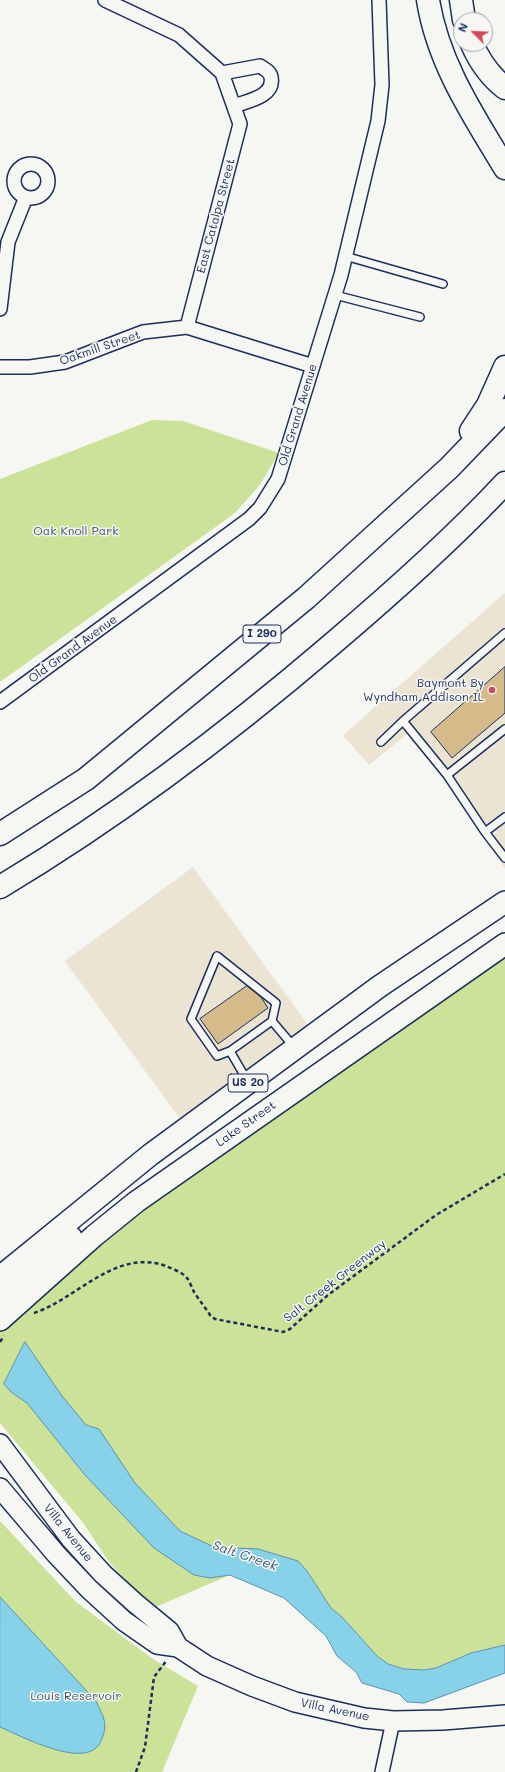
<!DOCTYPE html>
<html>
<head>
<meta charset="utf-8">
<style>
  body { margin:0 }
  #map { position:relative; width:505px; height:1772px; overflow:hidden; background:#f6f6f2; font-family:Mali,sans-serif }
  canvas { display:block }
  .north { position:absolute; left:453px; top:12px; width:40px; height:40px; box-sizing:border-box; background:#f6f6f2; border:1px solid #9ea6b7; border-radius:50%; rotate:294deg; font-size:11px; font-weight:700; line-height:16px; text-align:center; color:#1b2f5e }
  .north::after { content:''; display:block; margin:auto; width:14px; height:18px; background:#d1495b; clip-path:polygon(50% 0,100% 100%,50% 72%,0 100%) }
</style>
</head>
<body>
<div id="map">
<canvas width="505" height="1772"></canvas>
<div class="north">N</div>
</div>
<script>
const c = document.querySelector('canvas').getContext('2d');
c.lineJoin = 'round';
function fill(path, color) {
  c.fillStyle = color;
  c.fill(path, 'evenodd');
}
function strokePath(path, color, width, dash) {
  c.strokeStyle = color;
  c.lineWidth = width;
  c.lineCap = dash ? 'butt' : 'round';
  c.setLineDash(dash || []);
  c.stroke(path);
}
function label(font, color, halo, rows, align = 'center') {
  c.font = font + ' Mali,sans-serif';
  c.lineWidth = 3;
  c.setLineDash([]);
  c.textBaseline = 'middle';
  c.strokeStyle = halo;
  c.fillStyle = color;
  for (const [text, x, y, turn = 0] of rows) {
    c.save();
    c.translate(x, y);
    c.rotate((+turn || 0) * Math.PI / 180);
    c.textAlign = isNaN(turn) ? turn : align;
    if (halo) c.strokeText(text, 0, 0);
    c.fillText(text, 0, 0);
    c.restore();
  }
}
const built = new Path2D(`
  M505,593V869L443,777L407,734L369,765L343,735Z
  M193,867L311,1029L183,1123L65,961Z`);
const green = new Path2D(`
  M152,420L183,421L279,453L259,486L235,513L0,682V479Z
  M505,950V1645L471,1653L436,1668L424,1670L404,1669L388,1664L377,1656L342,1617L331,1608L307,1571L230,1575L151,1609L107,1559L84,1524L0,1423V1331L144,1207Z
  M0,1521L76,1602L153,1659L198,1686L162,1772H0Z`);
const water = new Path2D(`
  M25,1342L62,1396L86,1425L99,1429L135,1483L180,1531L214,1547L258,1549L298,1561L307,1571L331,1608L342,1617L377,1656L388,1664L404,1669L424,1670L436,1668L471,1653L505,1645V1673L424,1703L407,1702L399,1694L362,1683L356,1672L337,1656L326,1636L284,1598L230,1575L210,1578L194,1575L154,1548L85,1475L27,1403L11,1392L4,1384Z
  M0,1597L96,1701C103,1716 109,1724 101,1741C88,1772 21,1736 0,1727Z`);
const building = new Path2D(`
  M505,667V713L452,758L431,732Z
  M247,986L261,997L268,1008L218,1044L200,1019Z`);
const path = new Path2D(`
  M34,1313C77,1299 115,1248 166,1266C173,1269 182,1272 187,1278C190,1282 192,1288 194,1292C199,1300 205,1307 210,1315L215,1319L283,1332L290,1329L328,1295L436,1215L505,1174
  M0,1342L4,1336
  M136,1772L145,1747L154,1677L167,1660`);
const lane = new Path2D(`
  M345,256L443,284
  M335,295L420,317
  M505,633L403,721L447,775L485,832L505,858
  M381,742L403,721
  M447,775L505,729
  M485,832L505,817
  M217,956L276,1003L272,1021L230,1051L217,1056L191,1019Z
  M272,1021L294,1047
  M230,1051L248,1082`);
const street = new Path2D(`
  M105,0L179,35L222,73L240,124L187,327
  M222,73L260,66C265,69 270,72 271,77C275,97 247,101 234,106
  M14 181a17 17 0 1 1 34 0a17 17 0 1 1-34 0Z
  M0,309L8,242L26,197
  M0,367H30L65,362L143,332L187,327L313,366
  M0,702L249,519L260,508L278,479L341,275L378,121L382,85L379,0
  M382,1772L393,1721`);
const secondary = new Path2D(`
  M0,1444L71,1539L103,1574L135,1603L169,1631L178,1647
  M0,1488L56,1554L89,1589L124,1621L157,1644L178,1647L207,1666L252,1686L295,1702L364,1718L393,1721L443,1720L505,1715`);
const primary = new Path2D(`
  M0,1277L150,1155L380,986L505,902
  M0,1300L71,1237
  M0,1320L94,1236L136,1202L505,944`);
const highway = new Path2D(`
  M428,0C438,63 473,115 505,168
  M461,0L464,20
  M472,44C479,60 491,77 505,88
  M471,431L488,405L505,367
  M0,834L86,779L306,598L449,468L505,410
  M0,887C117,817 227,734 331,645C391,594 451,541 505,483`);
const markers = [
  [492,690,4,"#d1495b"]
];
const shields = [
  [262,634,38],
  [248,1083,40]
];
const shieldNames = [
  ["I 290",262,634],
  ["US 20",248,1083]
];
const streetNames = [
  ["East Catalpa Street",216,216,-75],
  ["Oakmill Street",100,348,-19],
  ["Old Grand Avenue",298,415,-73],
  ["Old Grand Avenue",73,649,-36],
  ["Lake Street",246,1124,-35],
  ["Salt Creek Greenway",335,1281,-38],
  ["Villa Avenue",68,1533,51],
  ["Villa Avenue",335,1710,12]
];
const parkNames = [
  ["Oak Knoll Park",76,531],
  ["Louis Reservoir",76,1696]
];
const poiNames = [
  ["Baymont By",484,683],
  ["Wyndham Addison IL",484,697]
];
const waterNames = [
  ["Salt Creek",245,1556,19]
];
fill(built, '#ece4d3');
fill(green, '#cbe298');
fill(water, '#88d2e9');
strokePath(water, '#5c91b1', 1);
fill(building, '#d5ba8a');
strokePath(building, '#1b2f5e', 1);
strokePath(lane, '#1b2f5e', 10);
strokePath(street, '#1b2f5e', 16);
strokePath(secondary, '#1b2f5e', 22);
strokePath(primary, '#1b2f5e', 24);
strokePath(highway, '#1b2f5e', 25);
strokePath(path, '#1b2f5e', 2.5, [4, 3]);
strokePath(lane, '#f6f6f2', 7);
strokePath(street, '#f6f6f2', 13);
strokePath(secondary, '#f6f6f2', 19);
strokePath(primary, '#f6f6f2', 21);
strokePath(highway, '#f6f6f2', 22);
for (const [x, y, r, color] of markers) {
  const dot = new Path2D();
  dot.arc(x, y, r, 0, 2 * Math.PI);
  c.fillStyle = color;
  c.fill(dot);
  strokePath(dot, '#f6f6f2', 1.5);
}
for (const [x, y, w] of shields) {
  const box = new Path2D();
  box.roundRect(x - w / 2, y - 9, w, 18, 3);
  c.fillStyle = '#f6f6f2';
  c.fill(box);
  strokePath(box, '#1b2f5e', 1);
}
label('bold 11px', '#1b2f5e', null, shieldNames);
label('12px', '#1b2f5e', '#f6f6f2', streetNames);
label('12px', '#3e536a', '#f6f6f2', parkNames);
label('12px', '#1b2f5e', '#f6f6f2', poiNames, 'right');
label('italic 13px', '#365881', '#f6f6f2', waterNames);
</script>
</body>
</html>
